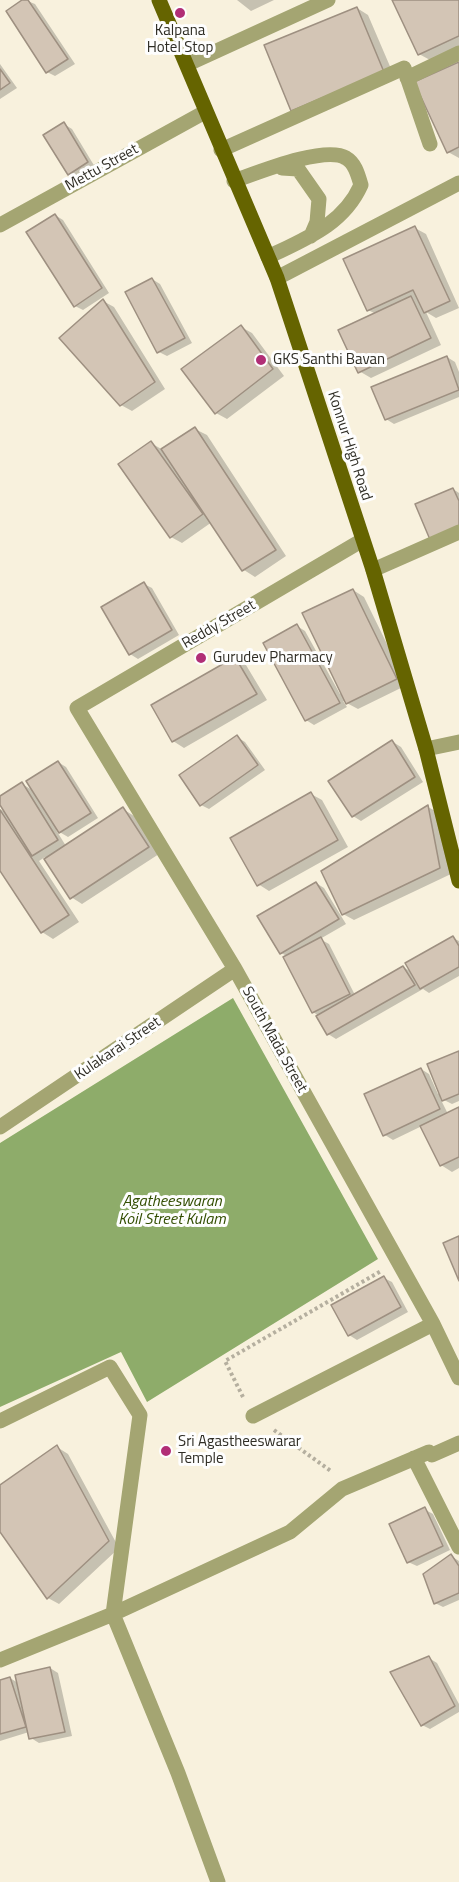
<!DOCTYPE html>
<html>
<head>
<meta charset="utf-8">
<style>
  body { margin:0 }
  canvas { display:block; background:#f8f1dd }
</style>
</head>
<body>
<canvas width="459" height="1882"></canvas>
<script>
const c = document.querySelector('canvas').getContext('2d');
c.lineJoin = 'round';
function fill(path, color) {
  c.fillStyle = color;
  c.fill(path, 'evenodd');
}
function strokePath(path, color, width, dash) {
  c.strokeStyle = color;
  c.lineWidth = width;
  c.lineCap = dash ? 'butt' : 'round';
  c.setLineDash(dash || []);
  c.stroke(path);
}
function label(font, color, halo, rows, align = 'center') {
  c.font = font + ' "Titillium Web",sans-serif';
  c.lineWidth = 6;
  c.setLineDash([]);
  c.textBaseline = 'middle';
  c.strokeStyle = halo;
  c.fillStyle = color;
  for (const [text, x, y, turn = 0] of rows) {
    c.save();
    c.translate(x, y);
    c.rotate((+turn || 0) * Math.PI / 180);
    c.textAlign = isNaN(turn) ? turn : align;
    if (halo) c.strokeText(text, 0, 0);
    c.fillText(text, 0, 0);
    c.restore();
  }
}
const water = new Path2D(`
  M233,998L378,1259L147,1402L121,1352L0,1407V1143Z`);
const shadow = new Path2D(`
  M25,0L35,4L75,64L55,76L47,72Z
  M237,0H274L251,11Z
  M394,0H459V47L430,60L419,54Z
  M357,8L368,15L395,78L266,46Z
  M459,63V158L448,152Z
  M0,64L17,88L0,99Z
  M64,124L72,129L95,167L77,178L69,174Z
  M55,215L63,220L109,293L83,310L75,306Z
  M415,228L426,234L459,308L436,318L426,312L441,345L371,378L359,371L376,314L368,310Z
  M152,279L160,284L192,343L167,356L159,352Z
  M103,301L114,307L165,389L132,411L121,405Z
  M241,327L252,333L284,376L227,419L216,413Z
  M447,357L455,362L459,372V397L394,424L386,419Z
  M195,429L207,435L286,556L255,577L244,570L212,522L182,543L171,537L151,443L163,450Z
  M453,489L459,493V538Z
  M144,584L152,588L179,635L138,659L130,654Z
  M353,590L364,597L407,685L358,709L343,701L347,707L314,725L306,720L297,626L305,631L340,694L342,693Z
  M235,659L246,665L267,700L184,748L173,741Z
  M237,737L245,742L265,770L209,809L201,805Z
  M393,742L401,747L423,782L361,821L353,816Z
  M58,762L66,767L98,818L68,837L56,830L66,846L123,809L134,816L159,854L82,904L71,897L45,857L39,861L79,922L53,939L42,932L0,868V809L7,813L0,798L22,784L34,791Z
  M311,794L322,800L348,847L269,891L258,884Z
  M428,807L439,813L451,874L354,920L343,914Z
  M316,883L324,888L346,924L320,939L329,944L355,995L403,967L412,972L453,938L459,941V976L429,993L423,989L336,1039L328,1034L319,1016L313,1012L287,956L281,953Z
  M459,1053V1101L452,1104L440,1098L448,1114L459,1109V1168L452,1172L441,1165L422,1126L393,1140L385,1135L366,1095L421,1069L429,1074L438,1094L441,1093Z
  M384,1278L392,1282L408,1312L357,1340L349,1335Z
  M57,1447L68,1454L119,1548L59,1604L48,1598L0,1529V1487Z
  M424,1509L433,1514L450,1550L417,1566L408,1562Z
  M451,1556L459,1561V1600L443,1607L435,1603Z
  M429,1658L437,1663L459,1704V1712L430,1729L422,1725Z
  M50,1668L58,1673L72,1736L39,1743L31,1738L29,1732L0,1741V1681L10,1678L18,1683Z`);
const building = new Path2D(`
  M22,0H28L68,59L46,73L6,11Z
  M392,0H459V36L418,55Z
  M357,7L384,72L291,111L264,45Z
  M459,62V147L447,153L414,82Z
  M0,69L10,83L0,90Z
  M64,122L88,162L68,175L43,135Z
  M55,214L102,288L74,307L26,232Z
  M415,226L450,301L424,313L413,290L367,311L343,259Z
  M152,278L185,338L157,353L125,292Z
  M411,296L431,338L358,373L338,330Z
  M103,299L155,382L120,406L59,338Z
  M241,325L273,369L215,414L181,369Z
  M447,356L459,390L385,420L371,387Z
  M195,427L276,550L242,571L161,449Z
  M151,441L203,514L170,538L118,464Z
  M453,488L459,501V530L431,542L415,504Z
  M144,582L172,630L129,655L101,607Z
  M353,589L397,679L346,704L302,613Z
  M297,624L340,703L305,721L263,643Z
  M235,657L257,694L172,742L151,705Z
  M237,735L258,765L200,806L179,775Z
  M392,740L415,777L352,817L328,781Z
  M58,761L91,813L59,833L26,781Z
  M22,782L58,840L32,856L0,805V796Z
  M311,792L338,840L257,886L230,838Z
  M428,805L440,868L342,915L321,871Z
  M123,807L149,847L70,899L44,859Z
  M0,810L69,915L41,933L0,871Z
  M316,882L339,919L280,954L257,916Z
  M453,936L459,946V967L420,989L405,963Z
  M321,937L350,994L312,1013L283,957Z
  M403,966L415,985L327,1035L316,1016Z
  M459,1051V1094L442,1101L427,1064Z
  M421,1068L440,1109L383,1136L364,1094Z
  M459,1107V1157L440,1166L420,1126Z
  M459,1236V1281L443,1243Z
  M384,1276L401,1307L348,1336L331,1305Z
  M57,1445L109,1541L47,1599L0,1532V1485Z
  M425,1507L443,1546L407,1563L389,1524Z
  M451,1554L459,1566V1593L434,1604L423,1574Z
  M429,1656L455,1706L421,1726L390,1672Z
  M50,1667L65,1732L29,1739L15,1675Z
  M10,1677L26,1727L0,1734V1680Z`);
const path = new Path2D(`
  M243,1397L225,1361L381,1271
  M274,1430L331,1471`);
const minor = new Path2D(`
  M188,64L328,0
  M407,78L459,53
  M221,150L404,68L430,144
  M282,168L298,169L319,199L317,222L311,236
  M234,181C257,173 325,145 346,158C355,163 358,175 361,185C343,225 305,239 268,257
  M0,225L205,112
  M277,278L459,183
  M361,541L77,708L235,969L433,1324L459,1378
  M373,570L459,532
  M426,749L459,742
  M0,1127L235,969
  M253,1416L433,1324
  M0,1421L110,1367L140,1415L113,1614L178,1773L218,1882
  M414,1458L459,1547
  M0,1660L113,1614L290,1532L342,1489L429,1452L432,1455L459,1443`);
const major = new Path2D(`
  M159,0L277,278L373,570L426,749L459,881`);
const markers = [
  [180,13,6,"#b12e76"],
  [261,360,6,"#b12e76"],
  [201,658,6,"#b12e76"],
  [166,1451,6,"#b12e76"]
];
const poiNames = [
  ["Kalpana",180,31,"center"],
  ["Hotel Stop",180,48,"center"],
  ["GKS Santhi Bavan",273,360],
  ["Gurudev Pharmacy",213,658],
  ["Sri Agastheeswarar",178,1442],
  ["Temple",178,1459]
];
const streetNames = [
  ["Mettu Street",102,168,-29],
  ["Konnur High Road",349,446,72],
  ["Reddy Street",219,625,-30],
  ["South Mada Street",274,1040,61],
  ["Kulakarai Street",118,1049,-34]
];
const waterNames = [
  ["Agatheeswaran",172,1202],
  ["Koil Street Kulam",172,1220]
];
fill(water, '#8eac6a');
fill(shadow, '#0003');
fill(building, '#d3c5b5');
strokePath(building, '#9e9081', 1.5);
strokePath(path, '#b5af9f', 4, [3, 3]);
strokePath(minor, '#a4a572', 15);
strokePath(major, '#656400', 15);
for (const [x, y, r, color] of markers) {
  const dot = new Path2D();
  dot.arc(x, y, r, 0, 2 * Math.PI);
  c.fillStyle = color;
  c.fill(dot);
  strokePath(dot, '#fefefe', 2);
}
label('15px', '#2f2d25', '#fefefe', poiNames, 'left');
label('15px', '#2f2d25', '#fefefe', streetNames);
label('italic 16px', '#324d00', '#fefefe', waterNames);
</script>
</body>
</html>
